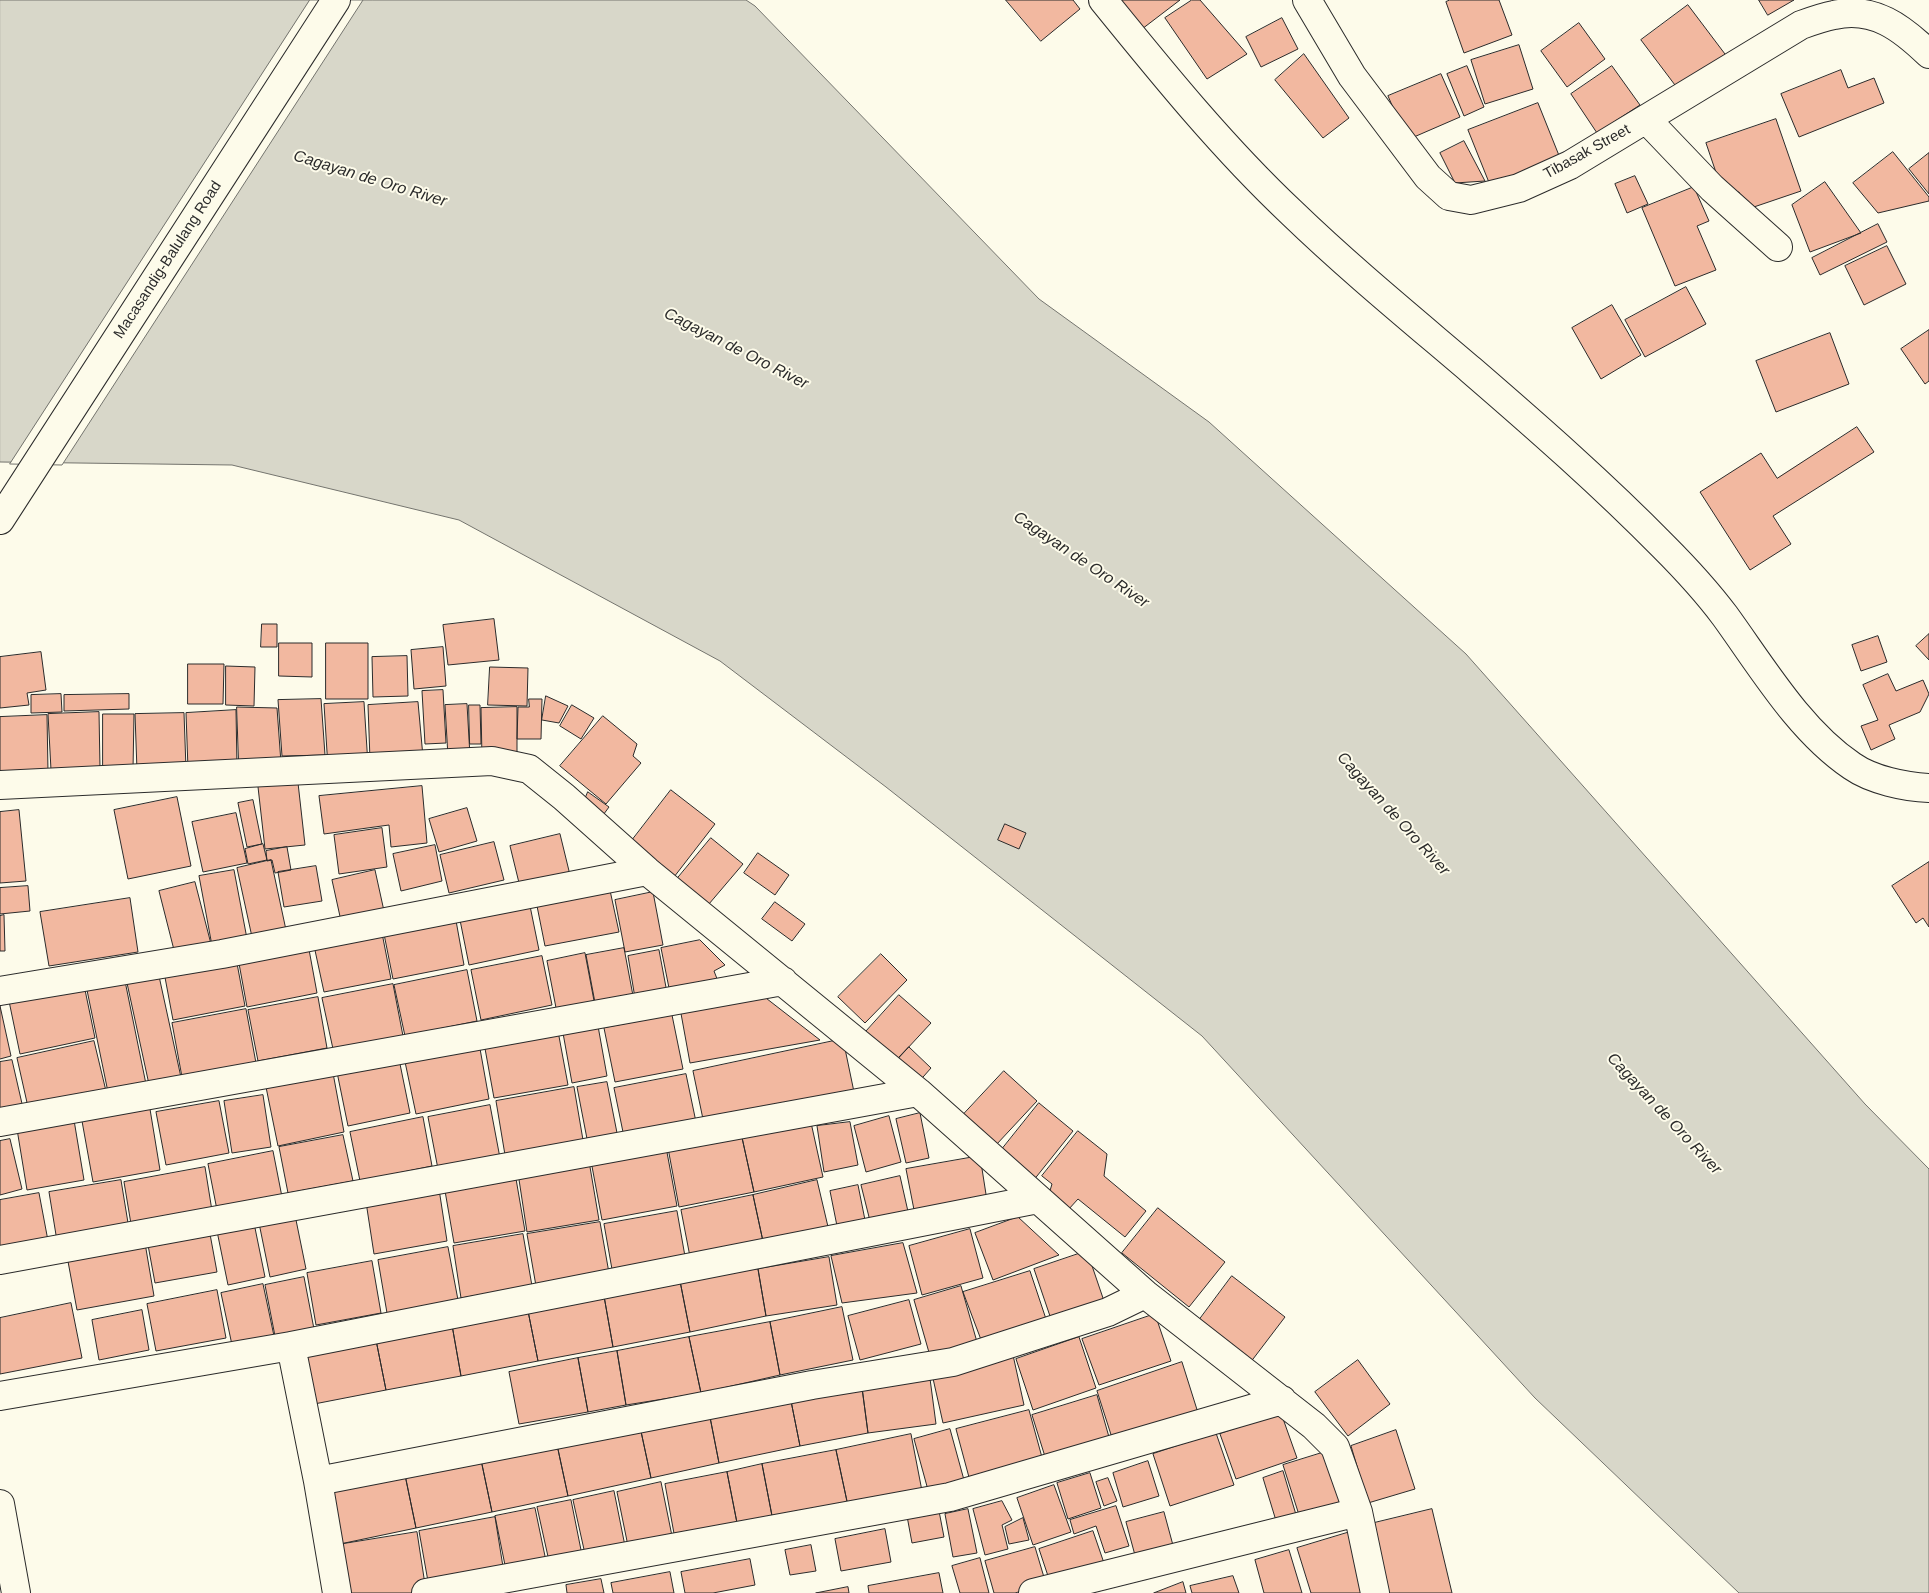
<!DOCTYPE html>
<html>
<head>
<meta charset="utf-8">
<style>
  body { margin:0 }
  canvas { display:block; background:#fdfbea }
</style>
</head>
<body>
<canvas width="1929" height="1593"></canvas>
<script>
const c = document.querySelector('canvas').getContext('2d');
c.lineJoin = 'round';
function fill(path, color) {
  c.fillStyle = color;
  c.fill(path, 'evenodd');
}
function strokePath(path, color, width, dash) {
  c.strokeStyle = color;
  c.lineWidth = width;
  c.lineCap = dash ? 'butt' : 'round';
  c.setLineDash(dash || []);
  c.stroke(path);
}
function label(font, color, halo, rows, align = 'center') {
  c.font = font + ' Helvetica,sans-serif';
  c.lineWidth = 4;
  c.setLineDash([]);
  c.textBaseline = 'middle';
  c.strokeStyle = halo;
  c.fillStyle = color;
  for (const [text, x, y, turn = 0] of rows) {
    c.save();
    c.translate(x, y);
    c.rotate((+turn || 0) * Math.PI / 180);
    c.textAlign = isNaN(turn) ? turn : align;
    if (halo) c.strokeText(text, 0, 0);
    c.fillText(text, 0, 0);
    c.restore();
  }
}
const water = new Path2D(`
  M0,0H746L755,6L1039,299L1209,422L1466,654L1865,1104L1929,1169V1593H1739L1535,1398L1202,1036L886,787L720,661L459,520L232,465L0,462Z`);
const pier = new Path2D(`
  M310,0H363L62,465L10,464Z`);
const building = new Path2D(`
  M1006,0H1073L1080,9L1041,41Z
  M1120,0H1180L1142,29Z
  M1192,0H1200L1247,54L1207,79L1165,18Z
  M1450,0H1499L1512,35L1464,53L1446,2Z
  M1759,0H1794L1768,15Z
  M1688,5L1728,58L1681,93L1641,40Z
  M1282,18L1298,49L1261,67L1246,37Z
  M1579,23L1605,59L1567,87L1541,51Z
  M1519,45L1533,89L1485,104L1471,60Z
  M1304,54L1349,118L1323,138L1275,80Z
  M1467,66L1484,107L1464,116L1447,74Z
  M1612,66L1640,105L1597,133L1571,94Z
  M1841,70L1848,88L1874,78L1884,103L1799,137L1781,94Z
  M1441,74L1460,117L1407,140L1388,96Z
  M1538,103L1560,158L1490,185L1468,130Z
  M1776,119L1801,191L1745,210L1739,192L1724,196L1706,143Z
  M1464,141L1485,181L1455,183L1440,153Z
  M1893,152L1929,197V201L1878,213L1853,183Z
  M1929,153V194L1909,169Z
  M1635,176L1648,204L1627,213L1615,184Z
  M1825,182L1861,233L1810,252L1792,205Z
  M1694,187L1709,221L1697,226L1716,270L1675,286L1642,208Z
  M1878,224L1887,242L1820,275L1812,258Z
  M1887,246L1906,284L1864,305L1845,266Z
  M1686,287L1706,324L1645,357L1625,320Z
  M1612,305L1641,355L1601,379L1572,328Z
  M1929,330V381L1925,384L1901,349Z
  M1830,333L1849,384L1776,412L1756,361Z
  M1857,427L1874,452L1773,516L1791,544L1750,570L1700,492L1761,453L1777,478Z
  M494,619L499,660L448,665L443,625Z
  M262,624H277V647H261Z
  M1929,634V660L1916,646Z
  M1878,636L1887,662L1861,671L1852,645Z
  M279,643H312V677L279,676Z
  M326,643H368V699H326Z
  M443,647L446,686L414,689L411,650Z
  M41,652L46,690L27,693L29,705L0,708V657Z
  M407,656L408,696L373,697L372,657Z
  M188,664H224L223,704H188Z
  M226,666L255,667L254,706L226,705Z
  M490,667L528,668L527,706L488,705Z
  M1888,674L1896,691L1923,680L1929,694L1920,712L1889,725L1895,739L1871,750L1861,726L1878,720L1863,685Z
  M443,690L446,743L425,744L422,691Z
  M61,694L62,712L31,713V695Z
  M129,694V709L64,711V695Z
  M546,696L568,706L559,723L542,720Z
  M321,699L325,755L282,756L278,700Z
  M529,699H542L541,739H517L518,707H529Z
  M364,702L368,765L328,768L324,704Z
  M418,702L423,757L370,760L368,705Z
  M467,704L470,756L448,757L445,705Z
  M469,705H480L481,744H470Z
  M572,705L594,718L581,739L560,726Z
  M237,707L277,708L281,763L239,764Z
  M517,707V759H482L481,708Z
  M236,710L237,767L188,769L186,713Z
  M99,712L100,768L51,770L48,714Z
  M184,713L186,769L137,771L135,714Z
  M103,714H134L133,770H103Z
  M47,715L48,772L0,774V717Z
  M603,716L637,744L633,756L641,763L606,804L560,766Z
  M297,774L305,845L265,849L257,778Z
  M422,786L427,843L391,847L389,825L324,834L319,796Z
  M671,790L715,824L674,877L630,843Z
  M588,792L609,807L598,822L581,809Z
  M177,797L191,866L128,879L114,810Z
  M253,800L262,844L247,847L238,803Z
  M467,808L477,841L439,852L429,819Z
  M19,810L26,881L0,883V812Z
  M236,813L247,863L203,872L192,822Z
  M1005,824L1026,833L1019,849L998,840Z
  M382,828L387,867L339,874L334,835Z
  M560,834L570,875L520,887L510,846Z
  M711,838L743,864L703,911L672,885Z
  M494,842L504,880L449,893L440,855Z
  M263,844L267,860L248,864L245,849Z
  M435,845L442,881L401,891L393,854Z
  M287,847L291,870L275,873L272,860L267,861L266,851Z
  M758,853L789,875L775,895L744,873Z
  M271,860L286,930L252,937L237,868Z
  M1929,862V927L1923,918L1916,923L1892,886Z
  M316,866L322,901L284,907L278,872Z
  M234,870L248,944L213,951L199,876Z
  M375,870L384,911L341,921L332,880Z
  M608,881L619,932L545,946L535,896Z
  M195,882L211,944L175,954L159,891Z
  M28,886L30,911L0,914V888Z
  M653,892L663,945L625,952L615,900Z
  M130,898L138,952L49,966L40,912Z
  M529,901L539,950L469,965L459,915Z
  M775,902L805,924L792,941L762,919Z
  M4,915L5,951H0V916Z
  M455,915L464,965L393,979L383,929Z
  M381,928L391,979L324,992L313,941Z
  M700,940L725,965L714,971L721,989L671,998L661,948Z
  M308,944L317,993L247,1007L238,958Z
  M624,948L634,1001L596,1008L586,955Z
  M659,950L668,998L636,1004L628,956Z
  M585,953L595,1006L557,1013L547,961Z
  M881,954L907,980L865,1023L838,997Z
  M542,956L552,1005L481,1020L471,970Z
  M236,958L245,1006L173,1020L164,972Z
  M467,970L477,1021L405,1036L394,985Z
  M159,976L182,1082L150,1089L127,983Z
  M125,981L147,1089L109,1097L87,990Z
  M393,984L403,1036L333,1049L322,998Z
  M84,985L95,1038L20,1054L9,1001Z
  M762,995L820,1040L690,1063L680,1008Z
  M899,995L931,1023L893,1064L862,1036Z
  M318,997L327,1048L258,1061L248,1010Z
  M0,1006L11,1056L0,1059Z
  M246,1009L256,1063L182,1077L172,1023Z
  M672,1015L683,1069L615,1082L604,1028Z
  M598,1026L607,1076L572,1083L563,1033Z
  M558,1031L568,1085L494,1098L484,1043Z
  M843,1039L854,1092L704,1124L693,1071Z
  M94,1041L106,1091L28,1107L17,1058Z
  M479,1043L489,1099L416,1114L404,1057Z
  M909,1047L931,1068L916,1085L893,1064Z
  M399,1059L410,1113L348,1126L337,1072Z
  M12,1060L23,1108L0,1113V1062Z
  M1004,1071L1037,1101L996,1145L963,1115Z
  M333,1073L344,1132L278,1146L266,1087Z
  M686,1074L696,1122L624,1137L614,1088Z
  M607,1082L618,1138L588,1144L577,1087Z
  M574,1087L583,1140L505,1155L496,1101Z
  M263,1095L271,1147L232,1153L224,1101Z
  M219,1101L229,1153L166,1165L156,1112Z
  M1039,1103L1073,1131L1033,1181L999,1153Z
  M490,1105L500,1158L438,1169L428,1117Z
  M150,1109L160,1170L93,1182L82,1121Z
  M920,1113L929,1158L906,1163L896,1119Z
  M889,1116L901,1162L866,1172L854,1126Z
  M423,1117L432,1166L360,1181L350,1132Z
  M810,1118L823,1177L754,1192L741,1133Z
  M74,1120L84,1180L27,1190L17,1129Z
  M850,1122L858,1165L824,1172L817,1126Z
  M1078,1131L1107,1154L1104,1176L1146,1211L1125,1237L1078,1199L1068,1210L1049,1194L1052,1184L1042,1176Z
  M741,1133L754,1192L679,1207L668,1148Z
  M343,1135L353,1181L288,1193L279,1147Z
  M10,1139L22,1189L0,1195V1141Z
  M666,1147L677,1206L602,1220L591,1161Z
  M273,1151L283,1202L218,1215L208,1164Z
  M980,1156L988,1207L916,1220L906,1169Z
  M589,1161L599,1220L527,1232L518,1173Z
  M205,1167L213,1217L132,1230L124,1182Z
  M515,1173L525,1231L454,1243L444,1185Z
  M900,1176L909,1216L871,1225L861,1185Z
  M121,1180L129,1229L57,1241L49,1192Z
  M817,1180L829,1231L764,1246L753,1195Z
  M858,1185L866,1225L838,1231L830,1191Z
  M439,1189L447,1241L374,1254L366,1202Z
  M39,1193L49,1246L0,1255V1200Z
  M753,1195L764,1246L691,1262L681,1210Z
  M1158,1208L1225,1262L1189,1307L1122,1253Z
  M677,1211L686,1262L613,1275L604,1224Z
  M295,1215L306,1269L270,1277L259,1223Z
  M1018,1217L1059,1255L993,1280L975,1233Z
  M600,1222L609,1273L536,1286L527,1234Z
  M254,1223L265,1277L228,1285L217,1231Z
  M970,1229L983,1278L922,1295L909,1246Z
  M210,1234L217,1272L155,1283L148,1245Z
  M523,1234L532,1286L461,1298L453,1246Z
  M145,1243L154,1296L77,1310L67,1256Z
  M903,1243L917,1293L842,1303L831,1256Z
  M448,1247L458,1300L387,1313L378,1260Z
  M1087,1251L1105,1304L1052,1322L1034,1269Z
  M829,1257L837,1305L766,1316L758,1269Z
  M372,1261L381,1313L316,1325L307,1273Z
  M758,1269L766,1316L690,1332L680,1281Z
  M1030,1271L1046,1319L983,1345L963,1292Z
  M1232,1276L1285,1317L1250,1363L1197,1323Z
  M304,1277L314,1329L275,1336L265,1285Z
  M680,1281L690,1332L613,1347L604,1296Z
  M263,1284L274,1336L232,1345L221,1293Z
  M961,1286L979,1349L932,1363L914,1300Z
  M217,1290L226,1338L156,1351L147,1304Z
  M604,1296L613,1347L538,1361L528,1311Z
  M909,1300L921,1344L860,1360L848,1316Z
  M71,1303L82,1358L0,1374V1318Z
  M842,1307L853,1360L780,1375L770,1322Z
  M142,1310L149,1350L99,1360L92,1320Z
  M528,1311L538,1361L461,1376L452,1325Z
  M1155,1314L1171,1361L1099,1385L1082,1339Z
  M770,1322L780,1375L701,1393L689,1337Z
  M452,1325L461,1376L386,1390L376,1340Z
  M689,1337L701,1393L626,1405L617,1351Z
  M1079,1337L1096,1388L1033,1410L1016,1359Z
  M376,1340L386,1390L309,1405L300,1354Z
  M617,1351L626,1405L588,1412L578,1358Z
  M1013,1355L1024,1405L943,1423L932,1374Z
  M578,1358L588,1412L519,1424L509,1372Z
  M1358,1360L1390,1404L1348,1436L1315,1392Z
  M1182,1362L1199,1416L1114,1444L1097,1391Z
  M929,1371L936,1424L868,1433L861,1380Z
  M861,1380L868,1433L800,1446L789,1391Z
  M789,1391L800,1446L719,1463L708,1407Z
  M1097,1395L1111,1444L1047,1463L1032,1415Z
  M708,1407L719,1463L651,1478L639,1422Z
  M1029,1410L1043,1461L970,1481L956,1429Z
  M1281,1413L1297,1458L1236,1479L1220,1434Z
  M639,1422L651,1478L568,1496L556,1440Z
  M950,1429L964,1480L928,1490L914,1439Z
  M1396,1430L1415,1489L1368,1503L1351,1446Z
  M1216,1433L1234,1485L1170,1506L1153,1454Z
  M911,1434L922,1491L848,1506L836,1450Z
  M556,1440L568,1496L492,1512L480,1455Z
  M1341,1447L1358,1499L1300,1518L1283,1465Z
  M836,1450L848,1506L773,1521L762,1464Z
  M480,1455L492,1512L416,1528L404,1470Z
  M1148,1461L1159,1496L1123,1507L1113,1473Z
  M762,1464L773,1521L738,1528L727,1472Z
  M404,1470L416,1528L340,1544L328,1485Z
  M1283,1471L1297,1518L1277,1524L1263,1478Z
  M727,1472L738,1528L675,1539L665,1484Z
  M1090,1473L1101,1508L1068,1519L1057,1483Z
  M1108,1478L1117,1501L1104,1506L1096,1482Z
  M661,1482L672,1536L628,1546L617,1492Z
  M1054,1485L1071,1532L1033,1545L1017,1498Z
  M614,1491L625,1546L585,1554L573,1500Z
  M571,1500L582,1555L549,1561L537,1507Z
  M1002,1501L1012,1520L1002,1525L1008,1549L985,1555L973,1509Z
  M1116,1506L1129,1546L1105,1553L1096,1526L1074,1534L1070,1520Z
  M535,1508L546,1561L506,1570L495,1516Z
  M968,1509L977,1553L953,1557L945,1514Z
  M1432,1509L1452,1593H1386L1370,1524Z
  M939,1511L944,1537L912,1543L907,1516Z
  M1164,1512L1174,1549L1136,1559L1126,1522Z
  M495,1517L504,1573L429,1587L419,1531Z
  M1023,1518L1029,1540L1009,1544L1005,1527Z
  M885,1529L891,1562L841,1571L835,1539Z
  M1093,1531L1105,1566L1051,1585L1039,1549Z
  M417,1532L426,1591L412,1593H345L337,1545Z
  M1350,1532L1368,1590L1360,1593H1311L1297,1548Z
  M811,1545L816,1571L790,1575L785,1550Z
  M1035,1547L1046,1584L1015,1593H994L985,1561Z
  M1289,1550L1302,1593H1264L1255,1560Z
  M980,1558L989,1593H960L952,1566Z
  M750,1559L755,1585L713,1593H685L681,1572Z
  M670,1572L674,1593H613L611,1583Z
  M939,1573L943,1593H869L868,1586Z
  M1233,1576L1239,1593H1192L1190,1586Z
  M601,1579L604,1593H567L566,1585Z
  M1183,1582L1186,1593H1154Z
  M848,1587L849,1593H816Z`);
const minor = new Path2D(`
  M1103,0C1163,74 1223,148 1292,213C1349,268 1410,318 1471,370C1537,427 1602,484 1663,546C1685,568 1707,592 1725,616C1762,667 1799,730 1852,766C1872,780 1905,787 1929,788
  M1307,0L1352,76L1428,177L1449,196L1471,200L1519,188L1570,165L1801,25C1812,21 1823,17 1834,15C1874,6 1902,28 1929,54
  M1646,119L1712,188L1778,247
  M0,520L336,0
  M0,785L492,761L529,769L564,797L647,871L918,1092L1145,1294L1314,1426L1335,1447L1358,1512L1375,1593
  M0,991L222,954L647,871
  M0,1122L783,981
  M0,1260L918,1092
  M291,1346L318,1481L337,1593
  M0,1396L291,1346L1038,1199
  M318,1481L812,1385L953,1362L1108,1312L1145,1294
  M0,1504L16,1593
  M426,1593L950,1497L1282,1400
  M1033,1593L1358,1512`);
const streetNames = [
  ["Tibasak Street",1587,152,-29],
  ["Macasandig-Balulang Road",168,260,-57]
];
const waterNames = [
  ["Cagayan de Oro River",370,179,17],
  ["Cagayan de Oro River",736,349,27],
  ["Cagayan de Oro River",1081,560,34],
  ["Cagayan de Oro River",1393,814,48],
  ["Cagayan de Oro River",1664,1114,47]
];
fill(water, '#d8d7c9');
strokePath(water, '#74746e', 1);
fill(pier, '#fdfbea');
strokePath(pier, '#74746e', 1);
fill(building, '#f2b8a0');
strokePath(building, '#2b2b2b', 1);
strokePath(minor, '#2b2b2b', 30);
strokePath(minor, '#fdfbea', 28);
label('15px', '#2b2b2b', '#fdfbea', streetNames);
label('italic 16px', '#2b2b2b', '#fdfbea', waterNames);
</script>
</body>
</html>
